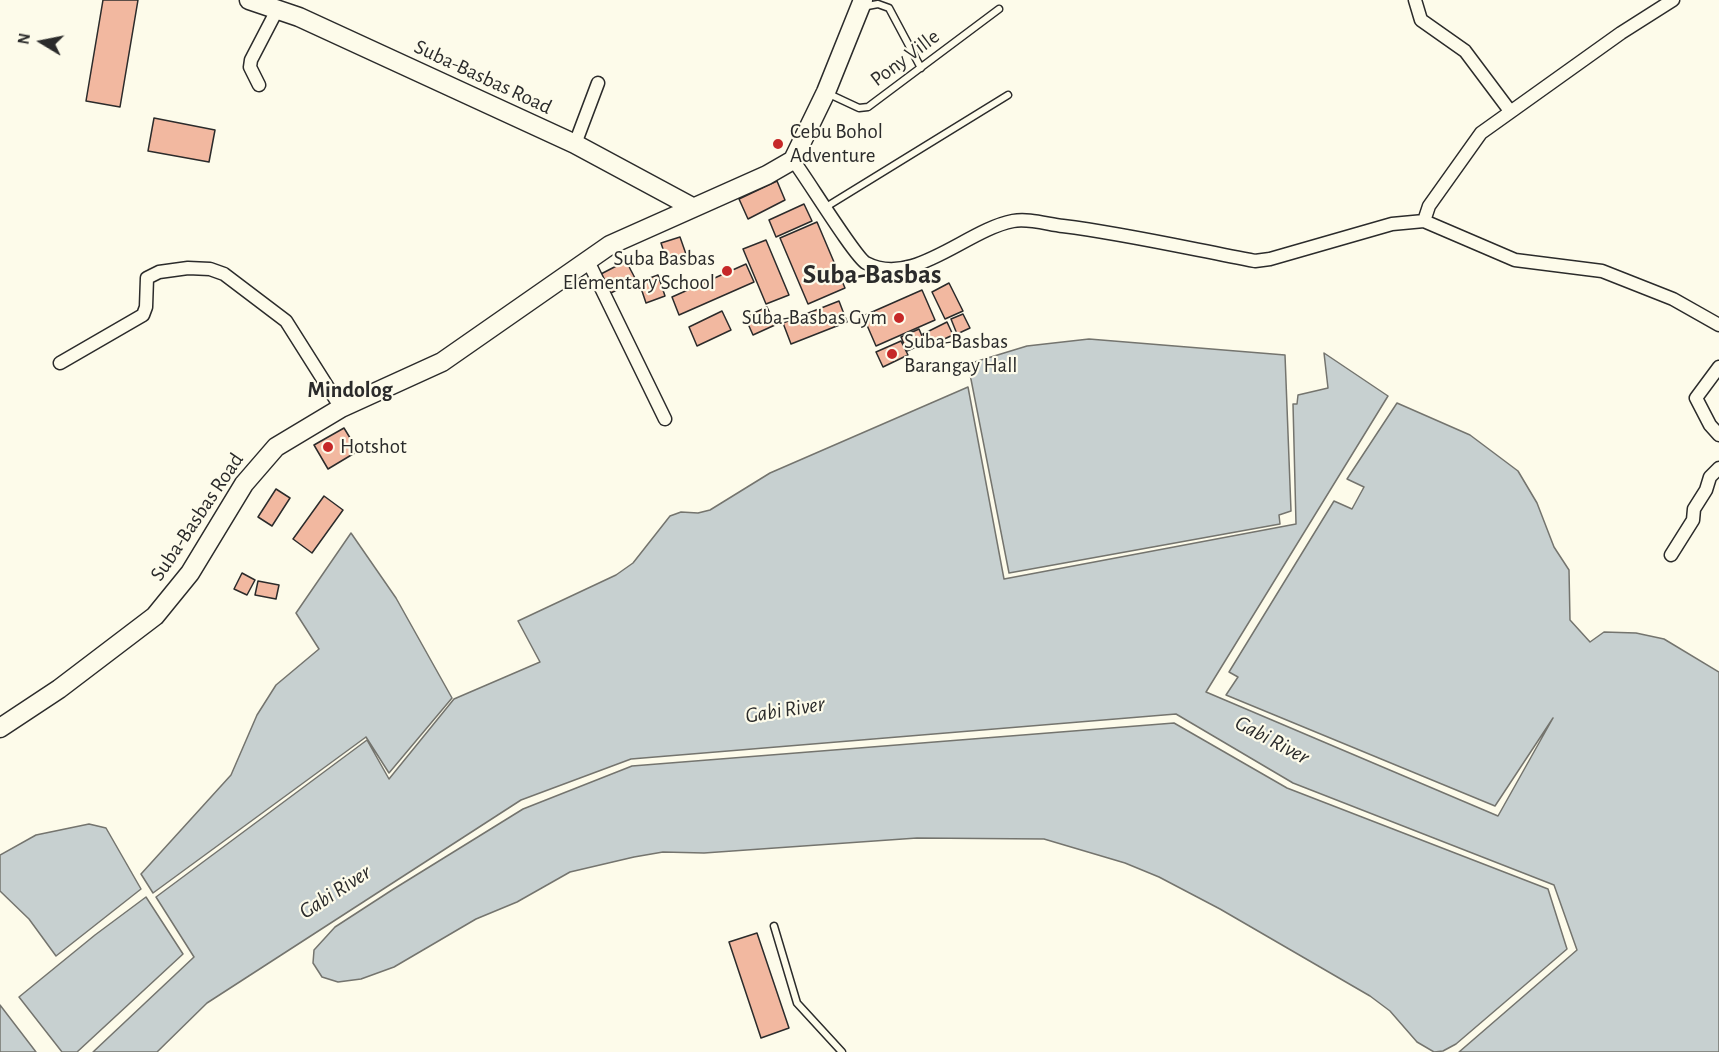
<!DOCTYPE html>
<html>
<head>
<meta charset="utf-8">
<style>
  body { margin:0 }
  #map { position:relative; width:1719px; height:1052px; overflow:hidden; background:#fdfbea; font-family:"Alegreya Sans",sans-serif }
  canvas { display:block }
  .north { position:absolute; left:12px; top:12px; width:60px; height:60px; -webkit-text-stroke:4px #fdfbea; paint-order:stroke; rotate:280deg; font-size:16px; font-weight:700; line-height:24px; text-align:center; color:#2b2b2b }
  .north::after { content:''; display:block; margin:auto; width:21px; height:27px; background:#2b2b2b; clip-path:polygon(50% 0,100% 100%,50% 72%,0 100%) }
</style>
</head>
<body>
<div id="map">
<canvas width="1719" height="1052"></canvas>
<div class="north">N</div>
</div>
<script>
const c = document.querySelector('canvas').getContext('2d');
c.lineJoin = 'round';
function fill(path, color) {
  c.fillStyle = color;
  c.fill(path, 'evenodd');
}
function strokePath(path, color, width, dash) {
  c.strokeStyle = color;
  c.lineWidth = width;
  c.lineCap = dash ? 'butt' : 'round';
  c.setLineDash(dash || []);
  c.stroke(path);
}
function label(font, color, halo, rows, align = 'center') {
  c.font = font + ' "Alegreya Sans",sans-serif';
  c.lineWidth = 4.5;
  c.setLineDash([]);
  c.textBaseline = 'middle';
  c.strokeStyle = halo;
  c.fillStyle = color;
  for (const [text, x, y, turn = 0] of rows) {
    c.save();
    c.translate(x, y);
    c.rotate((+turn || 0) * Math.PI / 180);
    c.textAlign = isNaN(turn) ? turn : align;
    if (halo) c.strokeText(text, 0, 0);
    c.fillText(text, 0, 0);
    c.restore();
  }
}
const water = new Path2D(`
  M1089,339L1285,355L1291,511L1279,515L1280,524L1009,573L968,364L1027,346Z
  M1324,353L1388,396L1206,692L1498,816L1553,718L1495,806L1226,695L1238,677L1229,672L1334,501L1352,509L1364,487L1347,479L1397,403L1470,435L1518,471L1537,503L1554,547L1569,570L1570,620L1590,642L1604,632L1636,633L1664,639L1719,672V1052H1459L1577,950L1554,885L1293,783L1176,714L631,759L521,800L207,1003L157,1052H93L194,957L156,897L367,740L389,779L454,699L540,662L518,621L616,575L633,563L670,516L681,512L698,513L710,510L770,473L968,387L1004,579L1296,524L1293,404H1297L1298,395L1328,388Z
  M351,533L396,598L452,698L389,773L366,737L153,893L141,874L231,775L257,715L276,685L319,649L296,613Z
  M1174,723L1287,788L1548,889L1567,949L1456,1044L1443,1051L1434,1052L1417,1042L1390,1011L1370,996L1220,909L1159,877L1125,863L1044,839L917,838L704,853L663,852L634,857L570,872L517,902L476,919L394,967L361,979L338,982L322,977L313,963L314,950L335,927L392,890L523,809L632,766Z
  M89,824L106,828L141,889L56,956L29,919L0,891V855L36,835Z
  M146,897L183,954L77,1052H62L19,997L95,935Z
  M0,1005L36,1052H0Z`);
const building = new Path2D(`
  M103,0H138L120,107L86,101Z
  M154,118L215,130L209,162L148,151Z
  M777,181L785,200L748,219L739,199Z
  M804,204L812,221L776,237L769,220Z
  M817,222L845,288L808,304L780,238Z
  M680,237L687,257L668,264L661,243Z
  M766,240L789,295L766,304L743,249Z
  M626,261L636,280L609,294L599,275Z
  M746,264L754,282L679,315L672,297Z
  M658,275L665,296L646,303L639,282Z
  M949,283L963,311L945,319L932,292Z
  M922,290L935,320L876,346L863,316Z
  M839,301L847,322L791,344L783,323Z
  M767,307L775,325L753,335L745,317Z
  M722,311L731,330L697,346L689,327Z
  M963,314L970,328L957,334L951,319Z
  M947,322L953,335L929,346L923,334Z
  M919,329L925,343L907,351L901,337Z
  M901,341L908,355L883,367L876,352Z
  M344,428L358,451L328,469L314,445Z
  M276,489L290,498L272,526L258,517Z
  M324,496L343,510L312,553L293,539Z
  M242,573L255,580L247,595L234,589Z
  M258,581L279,585L276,599L255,595Z
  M757,933L789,1028L761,1038L729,942Z`);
const lane = new Path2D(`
  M862,7L878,4L889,8L921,68
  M829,94L859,108L868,107L999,9
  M826,207L1008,95
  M774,926L797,1003L842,1052`);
const street = new Path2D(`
  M1415,0L1421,20L1465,51L1510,111
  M259,85L250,67L251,60L277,10
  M575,144L598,83
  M793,160C806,177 855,257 866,263C913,288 966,230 1013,221C1028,218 1047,224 1063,226C1127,234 1191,249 1255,261L1270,259L1392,224L1424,221L1515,260L1602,271L1673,299L1719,325
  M1424,221L1429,206L1481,133L1621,33L1673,0
  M587,259L665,419
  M60,363L143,315L146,307L147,278L159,272L188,268L210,269L224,274L286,321L341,408
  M1719,367L1696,398L1710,425L1719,435
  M1671,555L1693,520L1694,509L1706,490L1710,477L1719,468`);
const secondary = new Path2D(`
  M249,0L299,17L575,144L692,207
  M0,728L59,689L155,616L190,573L244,484L276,447L341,408L442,362L610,245L767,175L793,160L826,92L863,0`);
const markers = [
  [778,144,6,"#c62828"],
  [727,271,6,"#c62828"],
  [899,318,6,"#c62828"],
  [892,354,6,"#c62828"],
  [328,447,6,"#c62828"]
];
const streetNames = [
  ["Pony Ville",905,58,-37],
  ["Suba-Basbas Road",483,77,25],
  ["Suba-Basbas Road",197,517,-56]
];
const poiNames = [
  ["Cebu Bohol",790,132],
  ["Adventure",790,156],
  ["Suba Basbas",715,259,"right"],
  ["Elementary School",715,283,"right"],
  ["Suba-Basbas Gym",887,318,"right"],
  ["Suba-Basbas",904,342],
  ["Barangay Hall",904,366],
  ["Hotshot",340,447]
];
const neighbourhoodNames = [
  ["Mindolog",350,390]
];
const waterNames = [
  ["Gabi River",785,710,-9],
  ["Gabi River",1272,740,28],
  ["Gabi River",335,892,-33]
];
const districtNames = [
  ["Suba-Basbas",872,275]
];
fill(water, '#c7d0d0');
strokePath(water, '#74746e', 1.5);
fill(building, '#f2b8a0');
strokePath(building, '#2b2b2b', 1.5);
strokePath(lane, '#2b2b2b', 9);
strokePath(street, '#2b2b2b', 15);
strokePath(secondary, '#2b2b2b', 21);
strokePath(lane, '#fdfbea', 6);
strokePath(street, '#fdfbea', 12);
strokePath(secondary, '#fdfbea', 18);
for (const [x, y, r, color] of markers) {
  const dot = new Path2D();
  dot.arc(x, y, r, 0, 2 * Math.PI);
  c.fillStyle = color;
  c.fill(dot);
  strokePath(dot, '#fdfbea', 2);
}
label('21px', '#2b2b2b', '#fdfbea', streetNames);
label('21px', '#2b2b2b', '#fdfbea', poiNames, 'left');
label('bold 22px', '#2b2b2b', '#fdfbea', neighbourhoodNames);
label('italic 22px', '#2b2b2b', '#fdfbea', waterNames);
label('bold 27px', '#2b2b2b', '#fdfbea', districtNames);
</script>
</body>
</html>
